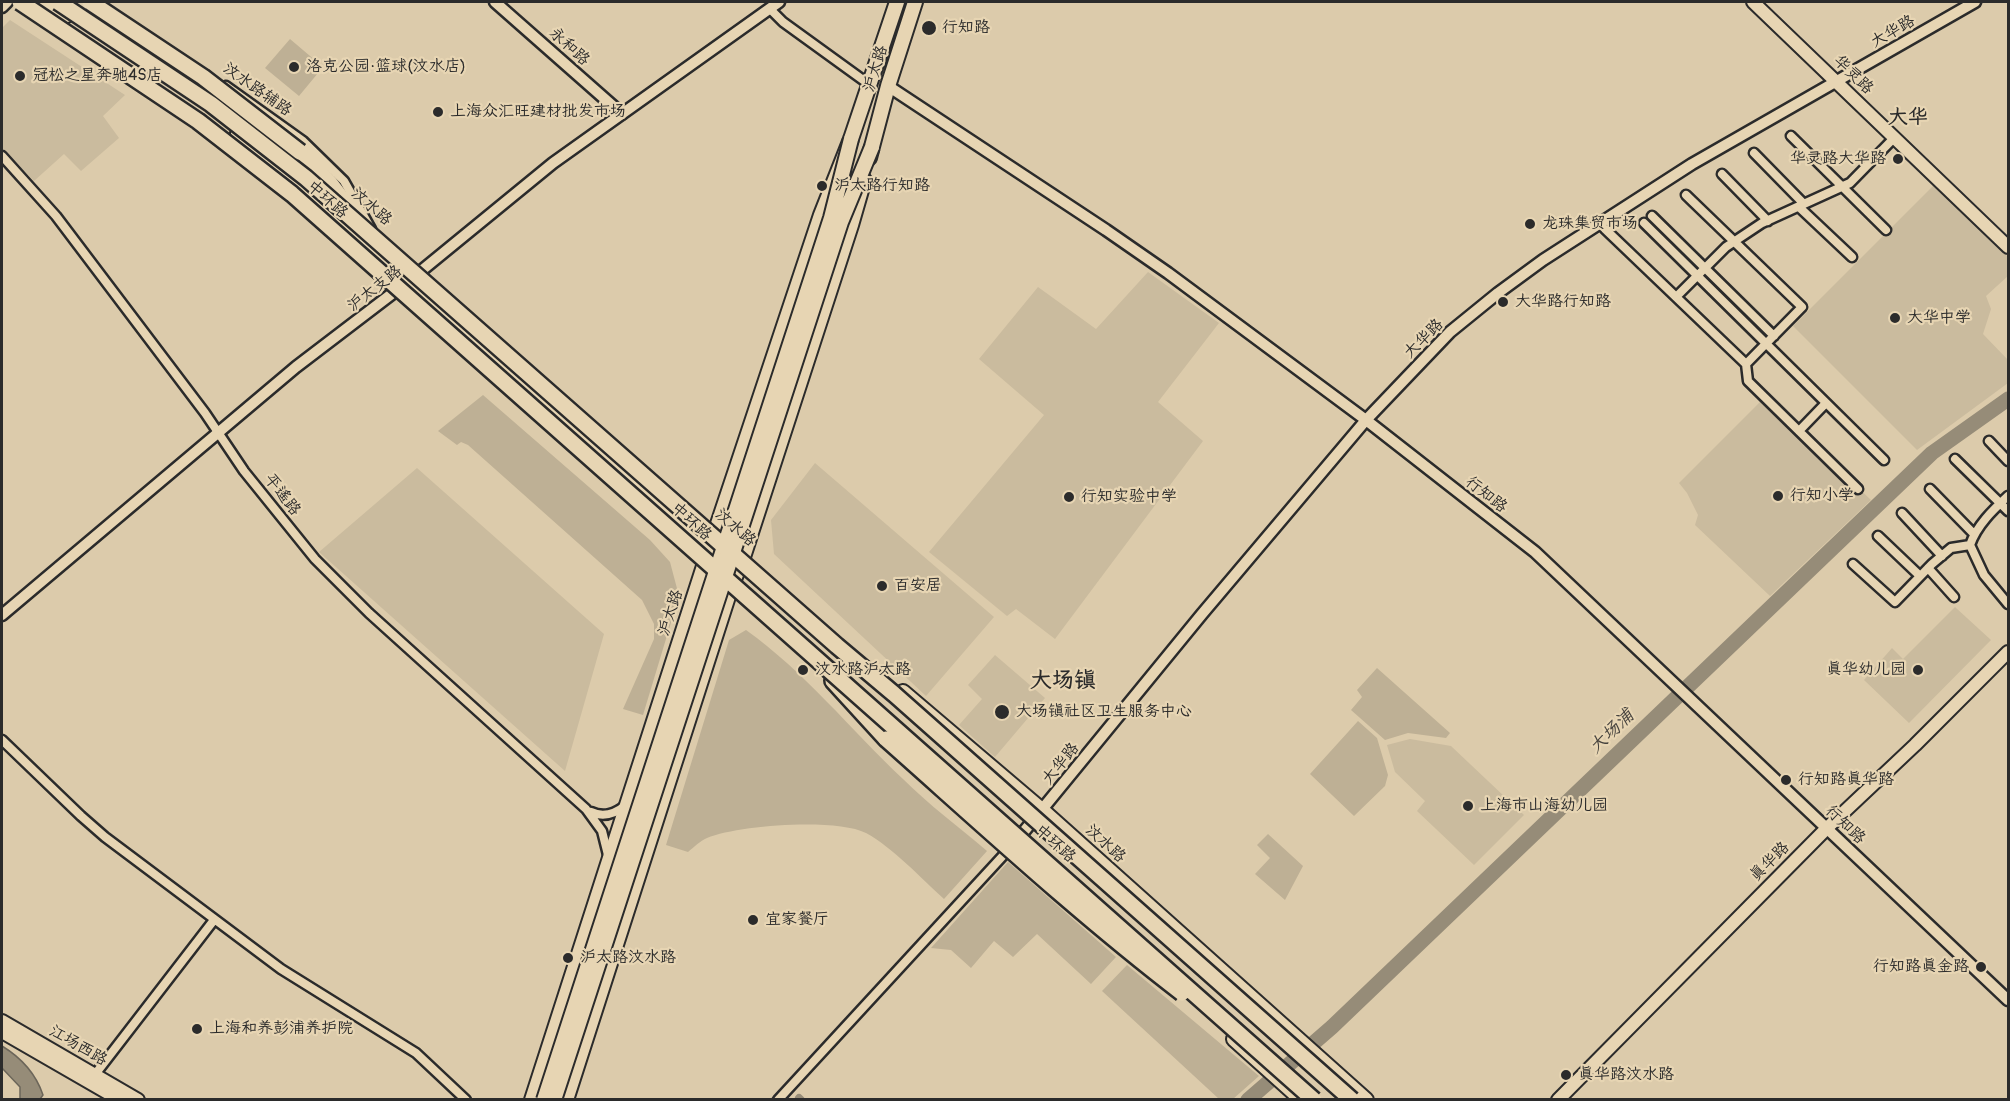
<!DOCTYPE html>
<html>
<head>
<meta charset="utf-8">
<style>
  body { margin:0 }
  #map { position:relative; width:2010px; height:1101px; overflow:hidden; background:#dccbab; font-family:Pangolin,sans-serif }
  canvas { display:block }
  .frame { position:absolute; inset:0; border:3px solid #2b2b2b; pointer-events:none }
</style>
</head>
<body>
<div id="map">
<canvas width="2010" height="1101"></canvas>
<div class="frame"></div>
</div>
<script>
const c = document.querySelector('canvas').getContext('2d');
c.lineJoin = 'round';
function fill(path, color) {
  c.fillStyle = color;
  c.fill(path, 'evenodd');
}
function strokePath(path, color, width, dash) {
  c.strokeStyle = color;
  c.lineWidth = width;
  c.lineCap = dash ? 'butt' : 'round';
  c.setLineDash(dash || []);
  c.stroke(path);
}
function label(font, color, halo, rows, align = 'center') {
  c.font = font + ' Pangolin,"LXGW WenKai TC",sans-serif';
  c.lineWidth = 4.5;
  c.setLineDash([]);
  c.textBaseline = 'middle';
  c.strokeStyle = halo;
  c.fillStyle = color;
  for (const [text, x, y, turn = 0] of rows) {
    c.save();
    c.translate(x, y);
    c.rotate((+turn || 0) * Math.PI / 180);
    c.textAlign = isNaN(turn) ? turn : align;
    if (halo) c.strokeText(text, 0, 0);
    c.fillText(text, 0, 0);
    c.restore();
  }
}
const built = new Path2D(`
  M10,20L125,95L103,116L119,138L81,171L64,154L34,181L2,148V28Z
  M1935,184L2008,257V276L1986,296L1991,309L1983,334L2008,360V383L1917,450L1793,326Z
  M1148,272L1219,323L1158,402L1203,441L1055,639L1016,609L1007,616L929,552L1044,415L979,359L1038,287L1096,329Z
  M1764,398L1871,500L1770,596L1695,525L1698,515L1687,493L1679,483Z
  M815,463L994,617L926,696L774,554L771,520Z
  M417,468L604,634L565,771L319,552Z
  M1955,607L1991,640L1909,723L1864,680L1892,648L1903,659Z
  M995,655L1045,698L995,757L959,725L982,699L968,685Z
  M1410,739L1451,746L1524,815L1474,865L1417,811L1425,801L1395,772L1387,745Z`);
const green = new Path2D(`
  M290,39L323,67L299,96L265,68Z
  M483,395L650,540L670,562L679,596L643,715L623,709L654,639V624L642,600L468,445L461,442L457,445L438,431Z
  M746,630C805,672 851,730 903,779C929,805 959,827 987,851L944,899C922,879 892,847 866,833C836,818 738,825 707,838C700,841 694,847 688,852L666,845L729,640Z
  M1377,668L1450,733L1446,738L1408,733L1385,740L1351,710L1362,697L1357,690Z
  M1358,721L1377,738L1388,775L1385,786L1354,816L1310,774Z
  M1268,834L1303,866L1285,900L1255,874L1270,858L1257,845Z
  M1008,862L1116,957L1091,984L1037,934L1013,957L994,941L971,968L951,950L931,948Z
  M1127,965L1259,1076L1233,1099H1219L1102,991Z`);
const water = new Path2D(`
  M2,1046C20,1057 36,1074 43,1095L40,1099H20V1087L2,1068Z`);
const canal = new Path2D(`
  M799,1098L801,1100`);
const river = new Path2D(`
  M1248,1100L1332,1027L1932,453L2008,399`);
const minor = new Path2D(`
  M770,9L783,22L870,85
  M226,86L303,141L344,181L371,229
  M1791,136L1886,230
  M1754,153L1804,204
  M2,156L56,216L205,413L244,471L315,559L369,613L586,809L602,831L608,855
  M1722,174L1768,221
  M1686,195L1802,307L1746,364
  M1799,207L1852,257
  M1652,216L1774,336
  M1644,223L1884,460
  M1605,229L1746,364L1748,381L1858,489
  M1676,297L1726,247L1762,223L1850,183L1894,138
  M1799,431L1826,403
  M1989,441L2008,461
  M1955,459L2008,511
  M1930,489L1974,534
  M2008,496C1993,510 1977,525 1970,545L1984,575L2008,604
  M1902,513L1942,556
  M1878,536L1920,576
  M1853,564L1895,602L1932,564L1951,548L1970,545
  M1928,568L1954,597
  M2,740L81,816L105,837L281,969L416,1053L466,1100
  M591,812C604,818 615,814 626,805
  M93,1077L214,920
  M778,1100L1011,847`);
const tertiary = new Path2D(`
  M495,2L622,114
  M2,7L7,2
  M888,86L1106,230L1168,273L1366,420L1535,552L2008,1000
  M2,615L296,367L410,280L553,163L779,2
  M1017,840L1202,614L1366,420L1450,332L1498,293L1543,260L1692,164L1975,2`);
const secondary = new Path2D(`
  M1753,2L2008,247
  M2,1021L138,1100
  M2,1032L120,1100
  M1558,1100L1827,828L1915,745L2008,652`);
const primary = new Path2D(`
  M46,2L67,15
  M238,133L410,280L633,477
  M869,158L888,86L915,2
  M619,474L712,558
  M903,692L1043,811L1366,1100
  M1234,1039L1302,1100
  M532,1100L705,563L821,215L851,139L897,2
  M566,1100L731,587L743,557L851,225L864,180`);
const trunk = new Path2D(`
  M300,152L330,183L353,213
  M833,681L886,739`);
const primaryBridge = new Path2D(`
  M544,1100L831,218L851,139
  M554,1100L841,222L872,147`);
const trunkBridge = new Path2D(`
  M20,2L198,121L292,194L1314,1100
  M58,2L211,104L306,178L837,646L894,694L1352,1100
  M90,2L203,77L300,152
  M886,739C983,825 1079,914 1182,993`);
const markers = [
  [929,28,8,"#2b2b2b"],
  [294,67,6,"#2b2b2b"],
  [20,76,6,"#2b2b2b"],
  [438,112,6,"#2b2b2b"],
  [1898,159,6,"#2b2b2b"],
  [822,186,6,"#2b2b2b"],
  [1530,224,6,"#2b2b2b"],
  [1503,302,6,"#2b2b2b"],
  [1895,318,6,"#2b2b2b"],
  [1778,496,6,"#2b2b2b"],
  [1069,497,6,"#2b2b2b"],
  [882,586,6,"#2b2b2b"],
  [803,670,6,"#2b2b2b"],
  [1918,670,6,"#2b2b2b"],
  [1002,712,8,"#2b2b2b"],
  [1786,780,6,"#2b2b2b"],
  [1468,806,6,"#2b2b2b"],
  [753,920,6,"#2b2b2b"],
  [568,958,6,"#2b2b2b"],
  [1981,967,6,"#2b2b2b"],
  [197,1029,6,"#2b2b2b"],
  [1566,1075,6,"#2b2b2b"]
];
const poiNames = [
  ["行知路",942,28],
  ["洛克公园·篮球(汶水店)",306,67],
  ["冠松之星奔驰4S店",32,76],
  ["上海众汇旺建材批发市场",450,112],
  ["华灵路大华路",1886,159,"right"],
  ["沪太路行知路",834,186],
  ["龙珠集贸市场",1542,224],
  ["大华路行知路",1515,302],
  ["大华中学",1907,318],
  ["行知小学",1790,496],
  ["行知实验中学",1081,497],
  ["百安居",894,586],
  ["汶水路沪太路",815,670],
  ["真华幼儿园",1906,670,"right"],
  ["大场镇社区卫生服务中心",1016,712],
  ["行知路真华路",1798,780],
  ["上海市山海幼儿园",1480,806],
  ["宜家餐厅",765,920],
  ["沪太路汶水路",580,958],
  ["行知路真金路",1969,967,"right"],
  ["上海和养彭浦养护院",209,1029],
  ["真华路汶水路",1578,1075]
];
const streetNames = [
  ["大华路",1893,32,-30],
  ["永和路",569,47,42],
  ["沪太路",876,69,-73],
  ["华灵路",1853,75,44],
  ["汶水路辅路",257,90,35],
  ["中环路",327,200,41],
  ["汶水路",371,207,41],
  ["沪太支路",375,289,-38],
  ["大华路",1424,339,-45],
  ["平遥路",282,495,52],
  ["行知路",1486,495,38],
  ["中环路",691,522,42],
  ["汶水路",735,528,41],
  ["沪太路",671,613,-72],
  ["大华路",1061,764,-51],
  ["行知路",1845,825,43],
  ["中环路",1055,844,42],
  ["汶水路",1105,844,42],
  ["真华路",1770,862,-45],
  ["江场西路",78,1046,30]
];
const waterNames = [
  ["大场浦",1612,732,-44]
];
const quarterNames = [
  ["大华",1908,118]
];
const districtNames = [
  ["大场镇",1063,681]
];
fill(built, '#cabb9e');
fill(green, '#beb095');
fill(water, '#968c78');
strokePath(water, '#6b6559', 1.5);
strokePath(canal, '#968c78', 8);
strokePath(river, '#968c78', 15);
strokePath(minor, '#2b2b2b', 13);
strokePath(tertiary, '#2b2b2b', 15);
strokePath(secondary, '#2b2b2b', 16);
strokePath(primary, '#2b2b2b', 18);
strokePath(trunk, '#2b2b2b', 20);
strokePath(minor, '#e7d5b3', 8);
strokePath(tertiary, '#e7d5b3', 10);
strokePath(secondary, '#e7d5b3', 12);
strokePath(primary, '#e7d5b3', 14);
strokePath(trunk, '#e7d5b3', 15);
strokePath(primaryBridge, '#2b2b2b', 18, []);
strokePath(trunkBridge, '#2b2b2b', 20, []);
strokePath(primaryBridge, '#e7d5b3', 14);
strokePath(trunkBridge, '#e7d5b3', 15);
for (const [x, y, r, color] of markers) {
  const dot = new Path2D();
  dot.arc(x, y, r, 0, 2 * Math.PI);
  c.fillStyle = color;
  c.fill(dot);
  strokePath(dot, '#e7d5b3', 2);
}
label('16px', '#2b2b2b', '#e7d5b3', poiNames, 'left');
label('16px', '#2b2b2b', '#e7d5b3', streetNames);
label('italic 18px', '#46433e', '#e7d5b3', waterNames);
label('bold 20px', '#2b2b2b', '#e7d5b3', quarterNames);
label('bold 22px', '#2b2b2b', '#e7d5b3', districtNames);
</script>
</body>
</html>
